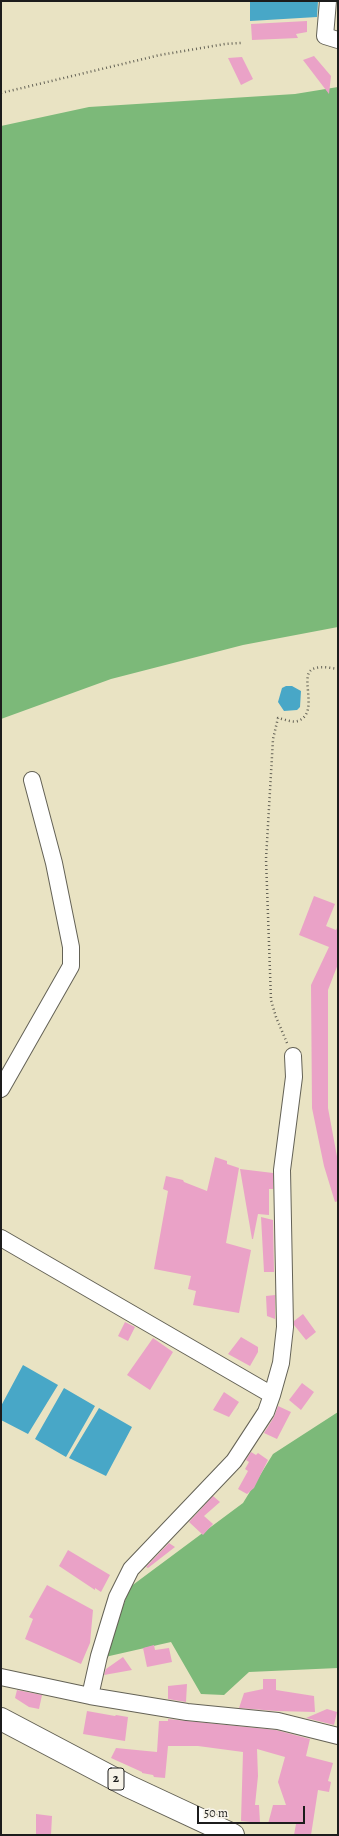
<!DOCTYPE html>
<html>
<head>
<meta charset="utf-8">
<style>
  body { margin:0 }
  #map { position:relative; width:339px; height:1836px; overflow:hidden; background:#e9e3c3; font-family:Alegreya,serif }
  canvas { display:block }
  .frame { position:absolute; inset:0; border:2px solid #1c1c1c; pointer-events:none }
  .scale { position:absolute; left:197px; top:1806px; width:108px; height:18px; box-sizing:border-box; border:2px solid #1c1c1c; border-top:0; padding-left:5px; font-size:12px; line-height:14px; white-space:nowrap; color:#1c1c1c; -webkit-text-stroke:3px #f7f3e8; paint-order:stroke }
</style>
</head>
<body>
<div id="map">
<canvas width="339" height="1836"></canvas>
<div class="frame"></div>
<div class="scale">50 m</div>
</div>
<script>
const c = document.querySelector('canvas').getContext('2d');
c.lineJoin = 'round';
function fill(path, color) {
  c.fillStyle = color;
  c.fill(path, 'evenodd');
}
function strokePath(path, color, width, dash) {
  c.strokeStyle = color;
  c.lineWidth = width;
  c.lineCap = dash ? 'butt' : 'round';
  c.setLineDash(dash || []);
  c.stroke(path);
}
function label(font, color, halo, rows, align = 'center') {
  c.font = font + ' Alegreya,serif';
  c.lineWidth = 3.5;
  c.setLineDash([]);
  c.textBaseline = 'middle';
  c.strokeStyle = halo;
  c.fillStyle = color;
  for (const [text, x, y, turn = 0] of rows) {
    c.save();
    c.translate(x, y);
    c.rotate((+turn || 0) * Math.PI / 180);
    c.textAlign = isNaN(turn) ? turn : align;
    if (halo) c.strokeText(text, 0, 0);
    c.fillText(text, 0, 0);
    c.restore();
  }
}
const forest = new Path2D(`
  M338,87V627L243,645L111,679L1,719V126L89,107L295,94Z
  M338,1412V1668L249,1672L224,1695L201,1694L171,1642L105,1657L130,1587L243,1503L273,1454Z`);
const water = new Path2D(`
  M250,1H318L317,17L250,21Z
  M286,686H292L301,691L300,707L297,710L284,711L278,702L282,688Z
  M23,1365L58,1385L28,1434L1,1420V1406Z
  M64,1388L95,1406L66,1457L35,1439Z
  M99,1408L132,1427L106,1476L69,1458Z`);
const building = new Path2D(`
  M307,21V32L296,34L298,38L252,40L251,24Z
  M314,56L331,76L329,94L303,60Z
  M242,57L253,79L241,85L228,58Z
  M314,896L335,904L326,926L336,930L338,926V964L328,990V1108L338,1162V1201L335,1202L324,1166L312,1108L311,985L329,947L299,935Z
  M215,1157L227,1161V1164L239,1168L226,1243L251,1250L239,1313L193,1305L196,1291L188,1289L191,1276L154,1269L168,1191L163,1189L166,1176L183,1180L184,1182L207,1191Z
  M240,1169L273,1173V1189H269V1215L258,1214L253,1239H252Z
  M261,1217L273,1220L274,1272H264Z
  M275,1295V1319L267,1316L266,1296Z
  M303,1314L316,1332L306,1340L294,1325V1321Z
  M125,1322L135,1327L128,1341L118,1336Z
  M241,1337L258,1347V1352L250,1366L228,1354Z
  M153,1338L173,1352L150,1390L127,1375Z
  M302,1383L314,1392L301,1410L289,1400Z
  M224,1392L239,1402L229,1417L213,1410Z
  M278,1406L291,1412L277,1439L264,1433L274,1417Z
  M251,1452L256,1455L258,1453L268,1460L254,1488L247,1494L238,1489L248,1471L245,1469L249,1462L246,1460Z
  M213,1496L220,1502L204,1516L213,1524L203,1535L189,1522Z
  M169,1543L175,1547L148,1568L146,1567Z
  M68,1550L110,1575L101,1592L95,1588V1590L59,1566Z
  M47,1585L93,1610L90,1643L81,1664L25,1639L33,1619L29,1617Z
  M154,1645L155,1650L169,1648L172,1662L147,1667L143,1648Z
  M123,1657L132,1670L104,1675L106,1669Z
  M263,1679H276V1690L314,1696L315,1712L276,1711L239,1708L244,1693L263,1689Z
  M187,1684L186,1702L168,1699V1686Z
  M17,1690L42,1695L39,1709L29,1707L15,1698Z
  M327,1709L337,1712L334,1725L306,1718Z
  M87,1711L115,1716L116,1715L128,1717L125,1741L83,1734Z
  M168,1719L276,1730L310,1739L306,1756L333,1763L328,1781L331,1782L329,1792L318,1790L311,1835H294L296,1824H268L273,1805H286L278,1782L285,1757L257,1749L258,1776L255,1805H259L260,1823L241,1821L243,1752L198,1746H168L165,1778L154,1777L153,1775L142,1773V1772L111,1758L116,1748L157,1752L159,1721H168Z
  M36,1814L52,1816L51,1835H36Z`);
const path = new Path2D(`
  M1,93L160,55L225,44L241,43
  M287,1043L276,1017L271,1000L266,859L273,739L278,718C284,719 294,724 300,720C320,710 296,671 316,668C322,666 331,668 338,669`);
const minor = new Path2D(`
  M328,1L325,36L338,40
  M1,1089L71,966V947L54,863L32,780
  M1,1238L272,1395
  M1,1677L90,1696L187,1712L278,1721L338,1736
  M90,1696L99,1656L117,1597L131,1569L234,1461L266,1412L272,1395L281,1363L285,1327L282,1170L294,1077L293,1056`);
const trunk = new Path2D(`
  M1,1719L128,1786L233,1835`);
const shields = [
  [116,1779,16]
];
const shieldNames = [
  ["2",116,1779]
];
fill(forest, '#7cb979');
fill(water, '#48a7c7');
fill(building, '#eaa2c7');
strokePath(minor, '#646256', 18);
strokePath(trunk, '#646256', 24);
strokePath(path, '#646256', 2.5, [1, 3]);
strokePath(minor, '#fff', 16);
strokePath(trunk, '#fff', 22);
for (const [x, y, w] of shields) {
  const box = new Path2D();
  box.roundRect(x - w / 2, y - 11, w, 22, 3);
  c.fillStyle = '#f7f3e8';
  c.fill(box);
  strokePath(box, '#1c1c1c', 1);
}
label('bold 13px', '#1c1c1c', null, shieldNames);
</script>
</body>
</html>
